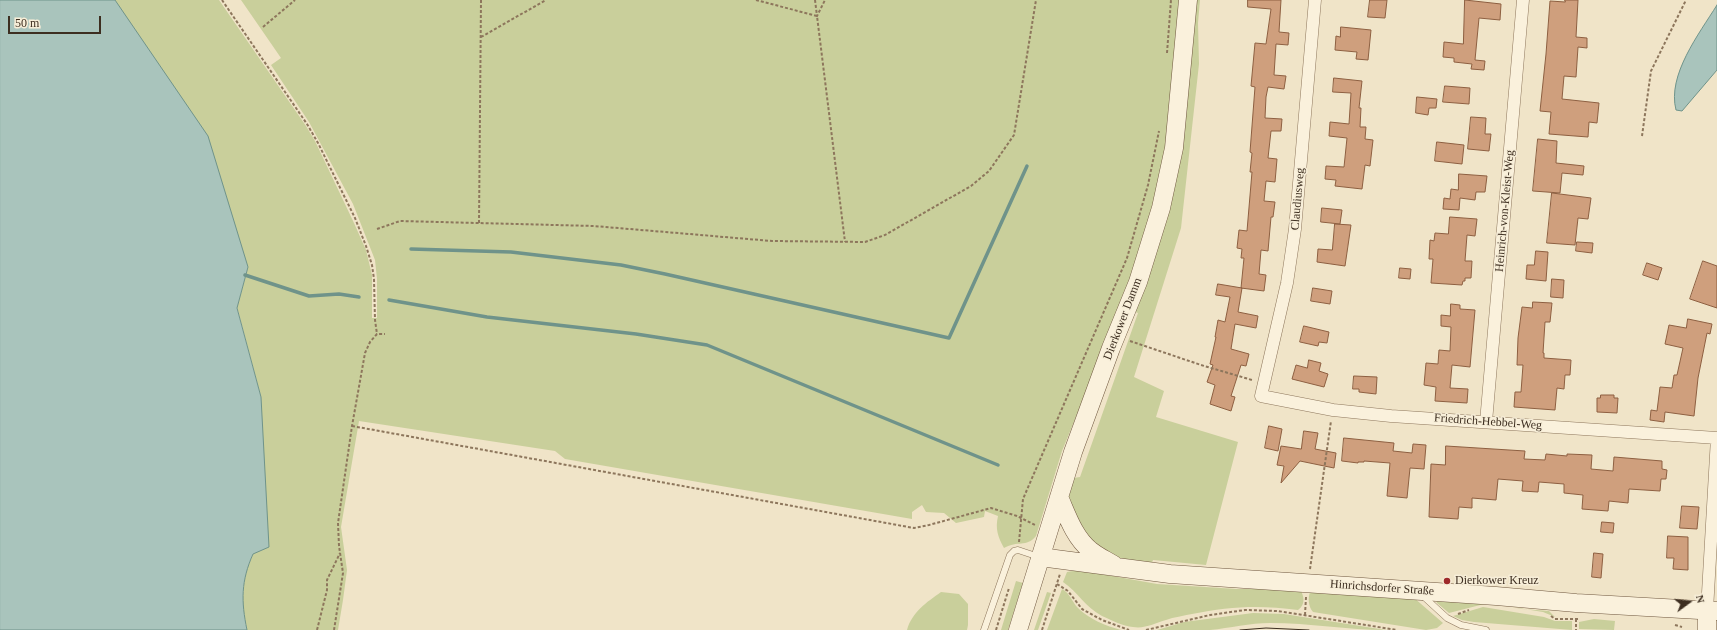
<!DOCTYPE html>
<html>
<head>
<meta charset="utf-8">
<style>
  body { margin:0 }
  #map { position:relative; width:1717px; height:630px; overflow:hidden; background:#f0e4c8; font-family:"Times New Roman",serif }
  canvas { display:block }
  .north { position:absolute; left:1669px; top:582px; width:40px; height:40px; -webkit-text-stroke:3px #f7eed8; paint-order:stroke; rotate:75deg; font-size:11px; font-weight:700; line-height:16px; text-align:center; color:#3d2e20 }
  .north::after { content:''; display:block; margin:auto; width:14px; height:18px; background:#3d2e20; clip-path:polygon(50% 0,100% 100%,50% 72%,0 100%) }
  .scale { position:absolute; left:8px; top:16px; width:93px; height:18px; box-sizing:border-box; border:2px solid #3d2e20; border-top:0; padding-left:5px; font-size:12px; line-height:14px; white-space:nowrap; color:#3d2e20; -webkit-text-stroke:3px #f7eed8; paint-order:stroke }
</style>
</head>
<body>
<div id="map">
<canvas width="1717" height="630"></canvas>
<div class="north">N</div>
<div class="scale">50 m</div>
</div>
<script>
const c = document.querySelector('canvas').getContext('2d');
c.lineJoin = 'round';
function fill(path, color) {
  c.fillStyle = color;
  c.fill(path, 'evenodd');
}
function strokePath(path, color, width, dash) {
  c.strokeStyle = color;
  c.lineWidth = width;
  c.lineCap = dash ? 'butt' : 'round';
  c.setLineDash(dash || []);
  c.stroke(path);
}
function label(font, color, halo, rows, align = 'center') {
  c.font = font + ' "Times New Roman",serif';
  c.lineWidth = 3;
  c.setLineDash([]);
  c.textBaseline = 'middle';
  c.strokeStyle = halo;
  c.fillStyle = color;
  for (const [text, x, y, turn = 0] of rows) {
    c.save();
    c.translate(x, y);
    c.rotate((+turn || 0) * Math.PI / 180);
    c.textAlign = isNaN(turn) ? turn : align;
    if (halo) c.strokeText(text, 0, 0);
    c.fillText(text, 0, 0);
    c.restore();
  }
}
const green = new Path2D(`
  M115,0H219L306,126L315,141L354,223L366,250L372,275V318H377V279L375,260L353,204L309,122L271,65L281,58L241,0H1200L1198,23L1199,64L1181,228L1134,377L1164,391L1156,417L1238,442L1206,565L1153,560L1151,566L1134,564L1096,551L1070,511L1069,496L1073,478L1080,477L1138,313L1121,307L1062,451L1036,536C1026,548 1018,540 1004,548C998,537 995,529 998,516L985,511L984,517L956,523L944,513L926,512L922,505L912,512V519L565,459L555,451L359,421L341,527L347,570L343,600L338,630H247L242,608L245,572L253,554L261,397L237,307L248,267Z
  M1079,570L1157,584L1237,589H1300C1304,596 1306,604 1298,610C1261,605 1230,606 1192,614C1183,616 1174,617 1166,620C1155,623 1145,629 1133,627C1123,626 1111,620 1102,616C1085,607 1078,592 1063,582L1067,572Z
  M1016,581L1023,583L1008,630H1001Z
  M1062,589C1070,593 1072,602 1078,608C1089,619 1106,626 1121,630H1047Z
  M941,592L959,594L968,604V625L967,630H907C912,612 927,602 941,592Z
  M1047,592L1051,593L1038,630H1034Z
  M1310,592L1413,597L1443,623L1437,628L1426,630L1313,612C1308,606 1308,598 1310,592Z
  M1436,599L1487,602L1522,609L1549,611L1555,617L1543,612L1488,603L1449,613L1437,603Z
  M1483,607L1544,617L1555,621H1572V630L1474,622L1462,620L1453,616Z
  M1253,613L1284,614L1386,630C1348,630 1309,623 1270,623C1250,623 1230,628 1210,630C1192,630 1175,630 1157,630L1184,622Z
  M1594,619L1615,621L1614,630L1579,629V622Z`);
const water = new Path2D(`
  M0,0H115L208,136L248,267L237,308L261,397L269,547L253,554C241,581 241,601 247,630H0Z
  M1717,5V70L1682,111L1676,110C1667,75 1699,34 1717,5Z`);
const stream = new Path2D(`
  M411,249L511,252L621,265L665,274L949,338L1027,166
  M245,275L309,296L339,294L359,297
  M389,300L487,317L636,334L707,345L998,465`);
const building = new Path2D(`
  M1248,0H1281L1279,32L1289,33L1288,45L1276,44L1274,75L1286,76L1284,89L1268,87L1266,97L1265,118L1282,119L1281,131H1271L1268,158L1277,159L1275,182L1266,181L1264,201L1275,202L1273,217H1271L1268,251L1261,250L1259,274L1266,275L1264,291L1241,288L1244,258H1241L1242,249L1237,248L1239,230L1247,231L1252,172H1250L1252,153L1250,152L1255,87L1251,86L1255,43L1266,44L1271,9L1248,7Z
  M1370,0H1387L1385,18L1368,17Z
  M1465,0L1501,4L1500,20L1479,18L1475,60L1485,61L1484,70L1471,69L1472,64L1454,62V58L1443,57L1444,42L1463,44Z
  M1565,0H1578L1576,37L1587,38V48L1578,47L1576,77L1564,76L1562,99L1599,103L1597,123L1589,122L1588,137L1549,134L1551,112L1540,111L1546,54L1550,1L1565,2Z
  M1341,27L1371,30L1368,60L1356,59L1357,52L1335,50L1336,36L1340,37Z
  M1334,78L1362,81L1359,108H1361L1360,127H1366L1365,139L1373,140L1370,166L1365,165L1362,189L1335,186L1336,180L1325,179L1326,166L1344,167L1347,138L1329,136L1330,122L1349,124L1351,93L1333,92Z
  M1445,86L1470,88L1469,104L1443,102Z
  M1417,97L1437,99L1436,108H1429L1428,115L1416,113Z
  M1471,117L1486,118L1485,134H1491L1489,151L1468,149Z
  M1538,139L1557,141L1556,163L1584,166L1583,175L1562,173L1560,193L1533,191Z
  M1437,142L1464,145L1462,164L1435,161Z
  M1459,174L1487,176L1485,192H1476L1475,200L1460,198L1459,210L1443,209L1444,198L1450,199L1451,189L1458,190Z
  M1552,193L1591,198L1588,219L1578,218L1575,245L1547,243Z
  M1322,208L1342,210L1340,224L1321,222Z
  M1450,217L1477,219L1475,236L1467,235L1465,261H1472L1471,278H1465V281H1463L1462,285L1431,283L1433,259H1429L1430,240L1434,241L1435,233L1448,234Z
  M1335,224L1351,225L1345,266L1317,262L1318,249L1332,250Z
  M1577,242L1593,243L1592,253L1576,251Z
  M1536,251L1548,252L1546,281L1526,279L1527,265H1534Z
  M1703,261L1717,266V308L1690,299Z
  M1647,263L1662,268L1658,280L1643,275Z
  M1400,268L1411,269L1410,279L1399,278Z
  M1552,279L1564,280L1563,298L1551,297Z
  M1218,284L1242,288L1238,312L1258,316L1256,328L1235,324L1231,349L1249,354L1246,366L1241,365L1231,396L1235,397L1231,411L1210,404L1215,385L1207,382L1213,365L1210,364L1216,337H1215L1218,320L1225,322L1230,297L1216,295Z
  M1313,288L1332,291L1330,304L1311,301Z
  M1533,302L1552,303L1550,322H1545L1543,353H1544V358L1571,360L1570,375H1565L1564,389L1557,388L1555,410L1514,407L1515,392H1521L1523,365H1517L1518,338L1522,307L1532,308Z
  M1451,304L1460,305V309L1475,310L1470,367L1452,365L1450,388L1468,389L1467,403L1435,401L1436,387L1424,385L1426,363L1438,364L1439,350L1450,351L1451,327L1441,326V315L1450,316Z
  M1688,319L1712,324L1710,334L1707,333L1698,378L1694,416L1665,412L1664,422L1650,420L1651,410L1657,411L1660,387L1672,388L1674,375H1677L1683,348L1665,344L1669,325L1686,328Z
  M1304,326L1329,332L1327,343L1319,342L1318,346L1300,342Z
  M1309,360L1321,363L1319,371L1328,374L1324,387L1292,379L1296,365L1307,368Z
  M1354,376L1377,377L1376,394L1359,392V389H1353Z
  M1601,395H1614V398H1618L1617,413L1597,412V398H1600Z
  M1269,426L1282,429L1278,451L1265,448Z
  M1304,431L1318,433L1315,449L1336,453L1334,468L1300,461L1281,483L1284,466L1277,465L1281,446L1301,449Z
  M1344,438L1394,443L1393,451L1412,453L1413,444L1426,445L1424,469L1410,468L1407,498L1387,496L1390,463L1364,461V462H1358V463L1342,461Z
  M1446,446L1525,451L1524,459L1545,460L1546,454L1567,456V454L1592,455L1591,469L1613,471L1614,457L1662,461V469L1667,470L1666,479H1661L1660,491L1629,489L1628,503L1609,501L1608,511L1582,509L1583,495L1564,493V484L1539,482L1538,492L1522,491L1523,481L1498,479L1496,500L1472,498V508L1459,507L1458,519L1429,517L1431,464L1445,465Z
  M1682,506L1699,507L1697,529L1680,528Z
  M1602,522L1614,523L1613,533L1601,532Z
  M1668,536L1688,537V570L1673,569L1674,558H1667Z
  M1594,553L1603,554L1601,578L1592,577Z`);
const path = new Path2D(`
  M222,0L307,124L318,143L355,218L366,246L372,265L374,279L375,320L377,334
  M756,0L817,16L845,242
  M815,0L817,16L825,0
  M263,27L295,0
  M481,37L546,0
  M1167,53L1171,0
  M1642,136L1651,71L1686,0
  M479,223L481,0
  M377,229L400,221L594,226L772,241L865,242L885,235L971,186L989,171L1014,135L1036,0
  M1130,341L1201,365L1252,380
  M352,426L914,528L929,525L991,508L1017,516L1035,525
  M1019,542L1023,499L1127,258L1148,185L1159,131
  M1310,569L1331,421
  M1057,584L1068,591L1082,609L1102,620L1129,630
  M1458,614L1469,610
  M1305,615L1306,597
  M1551,616L1555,619H1580
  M1576,619V630
  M1675,625L1682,627
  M317,630L327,590V580L340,553
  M334,630L343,573L339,546L338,523L352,426L365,353L370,342L377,334H385
  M996,630L1009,588
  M1042,630L1060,574
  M1146,630L1210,615L1245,610L1278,611L1397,630`);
const lane = new Path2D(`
  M1423,596L1447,618L1461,625L1486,630
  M984,630L1010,555L1014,551L1018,550L1039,557`);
const street = new Path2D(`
  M1315,0L1295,229L1287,283L1261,396L1333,410L1391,416L1717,438
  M1486,422L1523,0
  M1707,610L1717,438`);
const secondary = new Path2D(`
  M1059,497C1067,515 1074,537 1090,550C1097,556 1106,560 1114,565
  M1040,557L1170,574L1496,596L1576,603L1717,611
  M1018,630L1073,452L1111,348L1138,282L1161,208L1174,148L1188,0
  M1707,630V610`);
const tram = new Path2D(`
  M1240,630L1266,628L1309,630`);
const markers = [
  [1447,581,4,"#9e2a2b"]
];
const streetNames = [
  ["Claudiusweg",1298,199,-85],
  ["Heinrich-von-Kleist-Weg",1505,211,-85],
  ["Dierkower Damm",1123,319,-69],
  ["Friedrich-Hebbel-Weg",1488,422,4],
  ["Hinrichsdorfer Straße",1382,588,4]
];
const poiNames = [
  ["Dierkower Kreuz",1455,581]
];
fill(green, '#c9cf9b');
fill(water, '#a9c4bc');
strokePath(water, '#6f938a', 1);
strokePath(stream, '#6f938a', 3.5);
fill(building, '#cf9f7d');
strokePath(building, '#8d5f41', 1);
strokePath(lane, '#8d765c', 7);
strokePath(street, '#8d765c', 13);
strokePath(secondary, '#6f573f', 19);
strokePath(path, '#8d765c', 2, [3, 2]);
strokePath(lane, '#faf1dc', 6);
strokePath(street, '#faf1dc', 12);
strokePath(secondary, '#faf1dc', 18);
strokePath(tram, '#3d2e20', 1);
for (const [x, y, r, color] of markers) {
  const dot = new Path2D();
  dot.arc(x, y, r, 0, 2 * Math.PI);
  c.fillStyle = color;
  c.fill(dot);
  strokePath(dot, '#f7eed8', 1.5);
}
label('12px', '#3d2e20', '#f7eed8', streetNames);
label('12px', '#3d2e20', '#f7eed8', poiNames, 'left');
</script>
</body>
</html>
